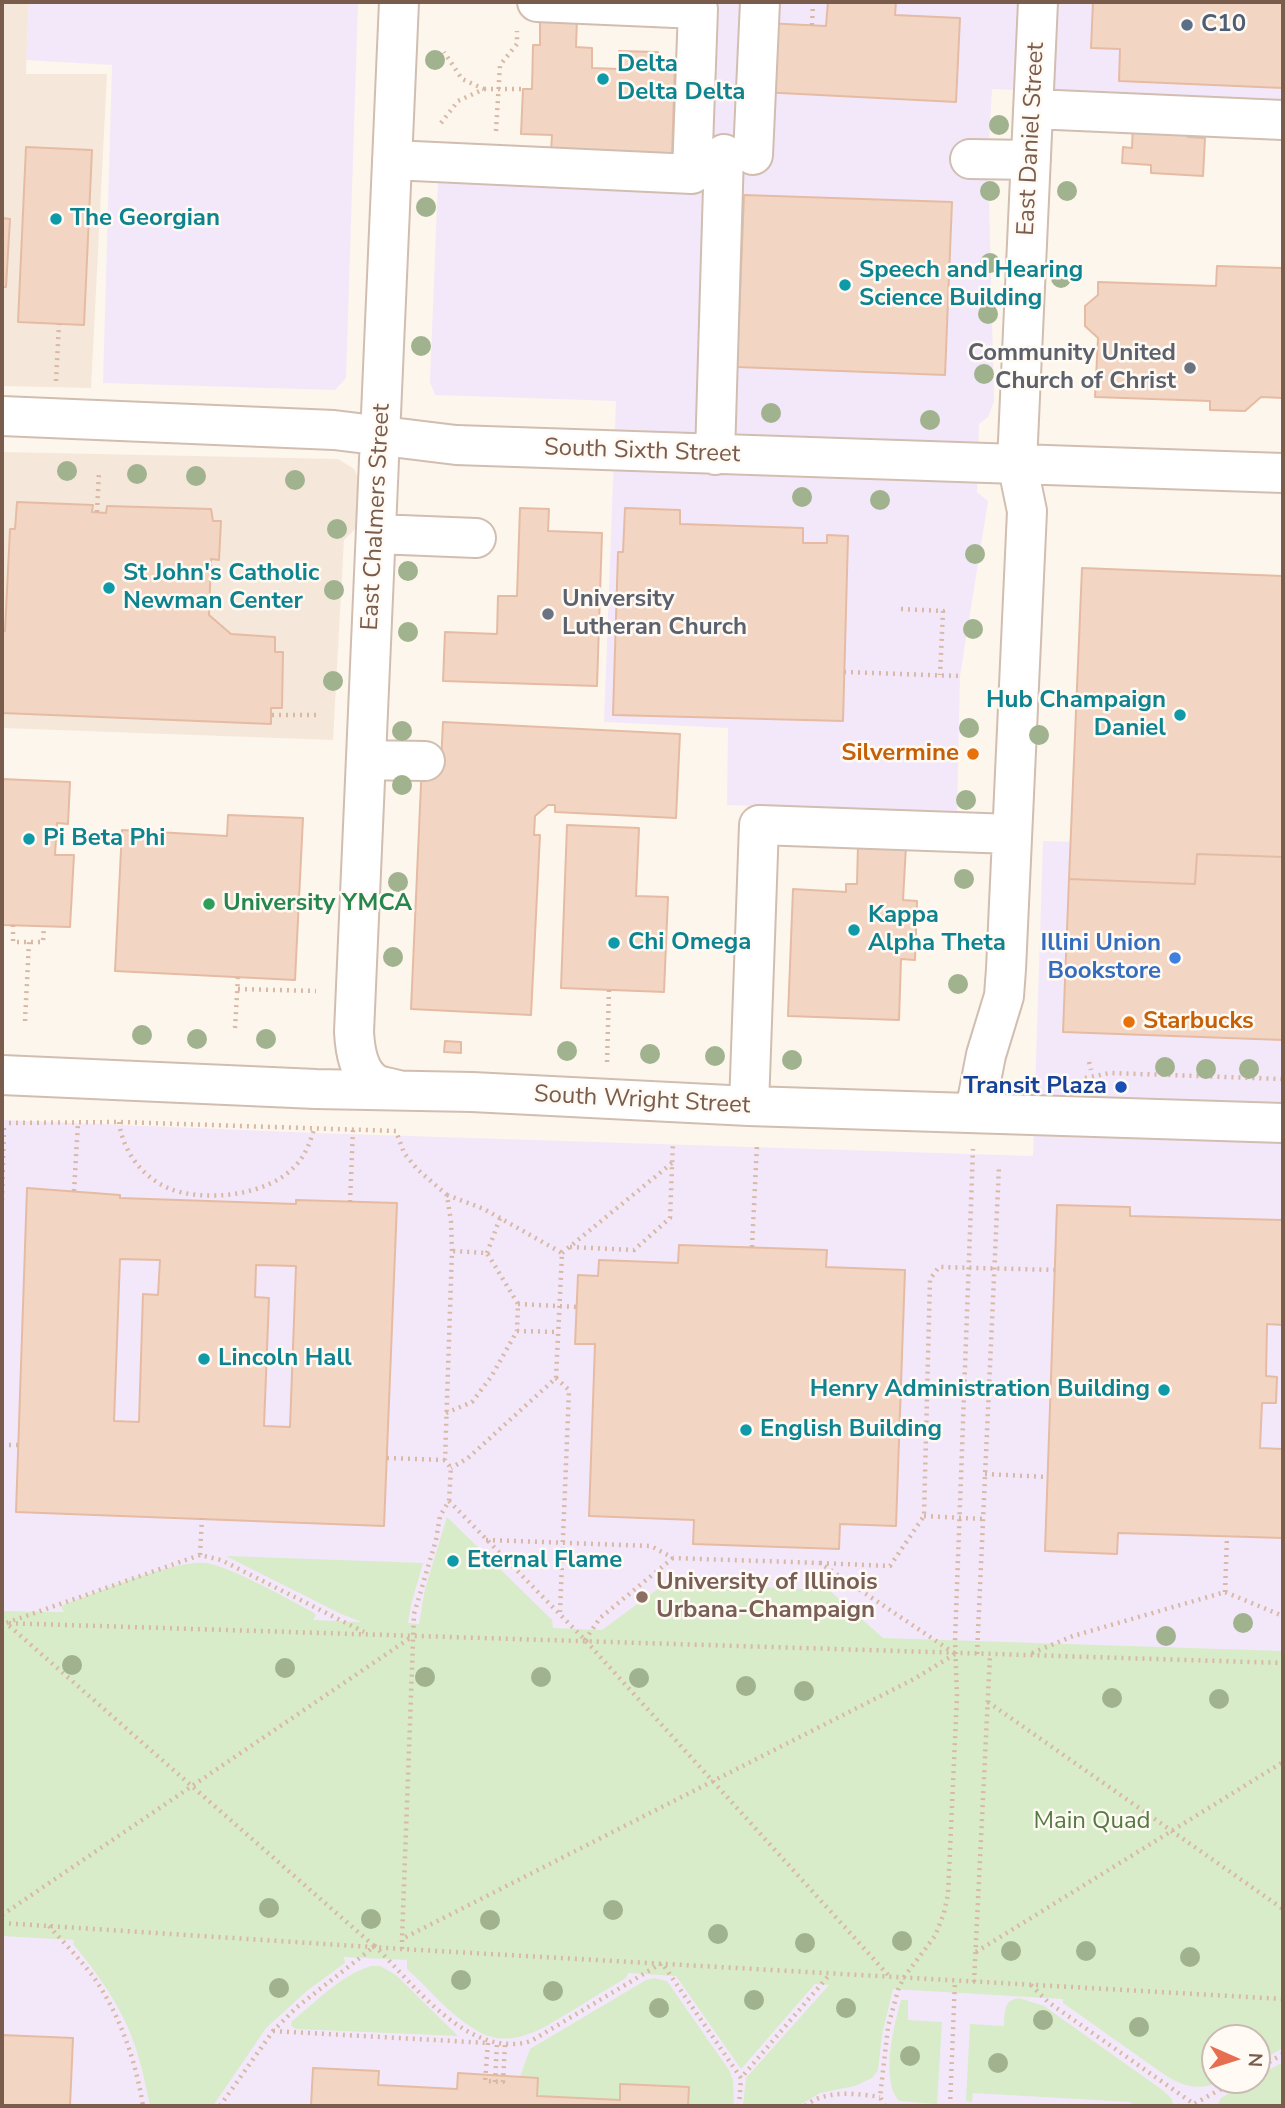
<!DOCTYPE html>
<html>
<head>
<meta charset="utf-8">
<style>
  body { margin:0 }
  #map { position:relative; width:1285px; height:2108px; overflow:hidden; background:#fdf6ec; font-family:"Nunito Sans",sans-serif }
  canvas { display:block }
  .frame { position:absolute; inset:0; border:4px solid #7a5c4d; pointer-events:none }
  .north { position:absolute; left:1201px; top:2024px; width:70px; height:70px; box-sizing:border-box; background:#fffaf3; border:2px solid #cabbb1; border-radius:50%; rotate:93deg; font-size:19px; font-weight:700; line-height:28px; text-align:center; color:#7a5c4d }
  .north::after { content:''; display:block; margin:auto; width:24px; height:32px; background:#e76f51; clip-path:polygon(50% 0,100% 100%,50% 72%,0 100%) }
</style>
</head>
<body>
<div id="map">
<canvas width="1285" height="2108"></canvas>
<div class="frame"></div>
<div class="north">N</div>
</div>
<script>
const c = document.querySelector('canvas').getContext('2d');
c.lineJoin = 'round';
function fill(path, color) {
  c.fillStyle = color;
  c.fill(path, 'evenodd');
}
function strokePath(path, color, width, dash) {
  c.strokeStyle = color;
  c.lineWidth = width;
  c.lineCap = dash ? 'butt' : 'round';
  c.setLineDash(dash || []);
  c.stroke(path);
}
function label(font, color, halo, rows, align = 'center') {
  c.font = font + ' "Nunito Sans",sans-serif';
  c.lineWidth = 5;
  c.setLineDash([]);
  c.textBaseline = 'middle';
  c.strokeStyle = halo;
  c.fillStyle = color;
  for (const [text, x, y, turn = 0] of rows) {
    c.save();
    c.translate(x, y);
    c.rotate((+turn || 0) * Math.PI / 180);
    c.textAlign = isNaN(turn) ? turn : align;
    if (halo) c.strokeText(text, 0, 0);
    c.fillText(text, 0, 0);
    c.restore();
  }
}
const residential = new Path2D(`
  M2,2H29L26,74H107L91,388L2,386Z
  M2,452L338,459L354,469L361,484L358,526L344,540L333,740L2,728Z`);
const education = new Path2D(`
  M29,2H358L346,378L335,390L103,383L112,65L26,60Z
  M716,2H1283V104L992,89L988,159L994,402L988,417L979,424L977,492L988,501L960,676L957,812L727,805L728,728L604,722L616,401L435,395L430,382L438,179L706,190Z
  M1043,841L1283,849V2106H2V1120L315,1133L1033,1156ZM1215,2038H1257V2080H1215Z`);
const green = new Path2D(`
  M447,1517L552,1620L553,1628L602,1630L666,1583L829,1590L883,1638L1283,1651V2048L1257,2063V2038H1215V2080H1224C1202,2091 1185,2088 1165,2075L1063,2003V1999L893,1989L882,2035L878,2070L872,2078L855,2086L820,2093L798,2106H743L746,2078L829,1985L815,1984L741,2069L676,1976L628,1973L626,1978C609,1988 592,1998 575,2009C545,2027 511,2052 476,2030C450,2015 429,1989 407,1969V1960L344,1957L345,1963L308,1990L266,2028L213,2106H150C146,2088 143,2070 137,2052C125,2012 100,1976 73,1944L74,1940L2,1936V1611L64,1612L61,1607L65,1604C99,1592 173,1560 206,1563C229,1566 291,1600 314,1613L316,1615L313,1620L362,1622L341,1614L226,1556L423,1563L411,1605L408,1623L419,1624L425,1589Z
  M371,1966H380L396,1975L458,2036L296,2029L291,2026L292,2021C316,2002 341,1975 371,1966Z
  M654,1978L667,1981L729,2070L733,2080L734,2106H688V2087L621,2084L620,2100L537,2096L538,2078L520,2077L530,2049L646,1980Z
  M1019,1998L1044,2006L1161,2089L1171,2098L1174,2106H1132L1131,2102L973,2093L972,2102L966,2101L970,2024L1004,2026C1005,2012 1003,2000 1019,1998Z
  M901,2000H908V2020L942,2022L937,2104L899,2101C880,2080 894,2025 901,2000Z
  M1283,2062V2106H1217L1221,2098L1252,2080H1257V2077Z`);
const building = new Path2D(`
  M828,2H896L895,15L960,18L956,102L761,92L765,23L826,26Z
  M1093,2H1283V88L1119,81L1120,49L1091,48Z
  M540,17L577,18L576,47L592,48V68L619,69V51L658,52L657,66H675L672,157L551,152L552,135L521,134L523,89H532L533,45H540Z
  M1133,124L1189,127L1188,137L1205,138L1203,176L1151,173V165L1122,163L1123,147L1132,148Z
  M26,147L92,150L84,325L18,322Z
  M744,195L952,202L945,375L737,367Z
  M2,218L10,219L6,287H2Z
  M1217,266L1283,268V398L1261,397L1245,411L1210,410V401L1095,397L1098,338L1085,326V306L1098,295V282L1216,286Z
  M17,502L93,505L92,512L106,513L107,506L211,509L213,521H221L219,560L211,559L209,615L231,634L275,637V652H283L282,708H271V724L2,713V631H5L10,529H15Z
  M520,508L549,509L548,531L602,533L597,686L443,681L445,632L497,634L498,596H517Z
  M625,508L680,510V524L803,528V543H827V535L848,536L843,721L613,715L618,552H623Z
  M1082,568L1283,576V857L1197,854L1195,884L1069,879Z
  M443,722L680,734L676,818L555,812V805H548L535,816L534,835H540L531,1015L411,1009L422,762L441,763Z
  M2,779L70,782L68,824L57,823L55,855H74L70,927L2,925Z
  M228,815L303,818L295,980L115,971L122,830L227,836Z
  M567,825L639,828L636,896L668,897L664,992L561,988Z
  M858,844L906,846L903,900L917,901L915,960L901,959L899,1020L788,1016L793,889L846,892V884H857Z
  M1197,854L1283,857V1040L1063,1032L1069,879L1195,884Z
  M445,1041L461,1042V1053L444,1052Z
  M27,1188L120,1195V1198L296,1204V1200L397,1203L384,1526L16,1512ZM120,1259L160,1260L158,1295L143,1294L139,1422L114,1421ZM256,1265L296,1266L290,1427L264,1426L269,1298L255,1297Z
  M1057,1205L1130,1207V1216L1283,1220V1325L1267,1324L1266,1376L1277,1377L1276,1403H1262L1260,1448L1283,1449V1538L1118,1533L1117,1554L1045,1551Z
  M679,1245L827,1250L826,1267L905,1270L896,1526L840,1524L839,1549L693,1544L694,1520L589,1516L595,1344H575L578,1275L598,1276L599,1260L678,1263Z
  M2,2035L73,2038L70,2106H2Z
  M313,2068L379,2071L378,2085L457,2089L458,2073L538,2078L537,2096L620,2100V2084L689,2087L688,2106H311Z`);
const path = new Path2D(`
  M812,25L813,2
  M484,89H523
  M441,123L458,101L484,89L462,79L444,52
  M496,131L500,65L517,44V31
  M56,381L59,324
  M97,512L99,471
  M901,609L943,611L940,675
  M844,672L960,676
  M272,715H321
  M13,925V942H43L44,926
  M238,989L316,991
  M25,1021L29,942
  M235,1028L238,978
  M607,1062L609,990
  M1089,1062L1091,1070
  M1085,1078L1110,1073L1283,1079
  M119,1122C123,1151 141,1176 168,1188C204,1203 268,1196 295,1166C305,1156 310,1143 314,1129
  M2,1123L119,1122L396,1131L404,1153L417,1169L447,1195L451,1222L452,1251L445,1460L451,1468L449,1501L440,1516L436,1540L414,1614L402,1939
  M74,1191L78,1123
  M447,1195L484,1209L562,1253L556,1378L468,1458L451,1468
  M2,1200L4,1124
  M350,1202L353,1130
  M570,1247L634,1250L670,1218L673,1142
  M752,1247L757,1145
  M487,1253L500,1218
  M562,1253L672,1163
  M518,1304L577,1307
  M517,1331L557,1332
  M556,1378L569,1390L560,1612
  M446,1413L472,1402L491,1377L517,1331L518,1304L487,1253L452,1251
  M2,1445H19
  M387,1458L445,1460
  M985,1474L1048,1477
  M449,1501L585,1640L889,1976
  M924,1516L983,1519
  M202,1518L200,1555L221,1560L364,1632
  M486,1540L651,1546L673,1558L820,1563L954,1653
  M200,1555L6,1623L374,1946
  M820,1563L890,1566L924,1516L930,1279L939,1267L1055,1270
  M1225,1592L1227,1537
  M2,1623L1283,1663
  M585,1640L600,1618L673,1558
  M1032,1653L1073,1636L1225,1592L1283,1616
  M977,1654L999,1166
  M988,1702L1283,1909
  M2,1915L413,1636
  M2,1923L402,1949L1283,1999
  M49,1926C63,1942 79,1958 92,1975C119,2012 136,2061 143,2106
  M402,1949V1939L914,1679L955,1654
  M976,1952L1283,1762
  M974,1982L990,1655
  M1031,1985L1048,2002L1194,2104L1237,2080
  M273,2031L488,2043
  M488,2043L485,2081L503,2082L505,2044
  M1257,2069L1283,2054
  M495,2082L497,2044
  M220,2106L273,2031L297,2007L375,1946C414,1985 469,2060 531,2041L662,1963L741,2078L830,1974
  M739,2106L741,2078
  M805,2106C825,2090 855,2093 880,2097
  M885,2106L880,2097L888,2027L898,1990L904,1977L935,1936L944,1913L948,1894L957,1696L955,1641L973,1149
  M950,2106L955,1981`);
const minor = new Path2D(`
  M1033,109L1283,120
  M753,155L760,2
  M970,159L1031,160
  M392,160L692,174L698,9L537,2
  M2,416L334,430L456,445L1283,473
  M715,455L724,154
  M376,534L476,538
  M366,760L425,761
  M2,1075L316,1089L472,1092L749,1106L1283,1123
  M398,1090C392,1088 382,1087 376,1084C358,1074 355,1050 354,1032L399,2
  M749,1106L759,825L1012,834
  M975,1111L986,1055L1004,996L1006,969L1027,511L1017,463L1038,2`);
const trees = [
  [435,60],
  [999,125],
  [990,191],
  [1067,191],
  [426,207],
  [990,263],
  [1061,278],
  [988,314],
  [421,346],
  [984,374],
  [771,413],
  [930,420],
  [67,471],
  [137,474],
  [196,476],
  [295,480],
  [802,497],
  [880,500],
  [337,529],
  [975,554],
  [408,571],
  [334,590],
  [973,629],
  [408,632],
  [333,681],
  [969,728],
  [402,731],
  [1039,735],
  [402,785],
  [966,800],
  [964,879],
  [398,882],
  [393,957],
  [958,984],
  [142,1035],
  [197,1039],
  [266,1039],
  [567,1051],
  [650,1054],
  [715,1056],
  [792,1060],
  [1165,1067],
  [1206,1069],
  [1249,1069],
  [1243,1623],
  [1166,1636],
  [72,1665],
  [285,1668],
  [425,1677],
  [541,1677],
  [639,1678],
  [746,1686],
  [804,1691],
  [1112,1698],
  [1219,1699],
  [269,1908],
  [613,1910],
  [371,1919],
  [490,1920],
  [718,1934],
  [902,1941],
  [805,1943],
  [1011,1951],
  [1086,1951],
  [1190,1957],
  [461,1980],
  [279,1988],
  [553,1991],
  [754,2000],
  [659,2008],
  [846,2008],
  [1043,2020],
  [1139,2027],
  [910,2056],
  [998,2063]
];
const markers = [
  [1187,25,7,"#5c6f8a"],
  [603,79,7,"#0f9aa8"],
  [56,219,7,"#0f9aa8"],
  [845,285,7,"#0f9aa8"],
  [1190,368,7,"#6b7280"],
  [109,588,7,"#0f9aa8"],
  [548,614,7,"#6b7280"],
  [1180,715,7,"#0f9aa8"],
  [973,754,7,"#e8710a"],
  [29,839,7,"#0f9aa8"],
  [209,904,7,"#2e9e5b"],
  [854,930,7,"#0f9aa8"],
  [614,943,7,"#0f9aa8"],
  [1175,958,7,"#3f7fe0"],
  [1129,1022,7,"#e8710a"],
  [1121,1087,7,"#1a4fb4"],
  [204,1359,7,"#0f9aa8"],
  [1164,1390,7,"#0f9aa8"],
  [746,1430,7,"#0f9aa8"],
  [453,1561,7,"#0f9aa8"],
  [642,1597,7,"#8d6e63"]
];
const serviceNames = [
  ["C10",1201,25]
];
const cultureNames = [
  ["Delta",617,65],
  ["Delta Delta",617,93],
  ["The Georgian",70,219],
  ["Speech and Hearing",859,271],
  ["Science Building",859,299],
  ["St John's Catholic",123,574],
  ["Newman Center",123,602],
  ["Hub Champaign",1166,701,"right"],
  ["Daniel",1166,729,"right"],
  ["Pi Beta Phi",43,839],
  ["Kappa",868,916],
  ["Alpha Theta",868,944],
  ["Chi Omega",628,943],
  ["Lincoln Hall",218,1359],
  ["Henry Administration Building",1150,1390,"right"],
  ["English Building",760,1430],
  ["Eternal Flame",467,1561]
];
const streetNames = [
  ["East Daniel Street",1032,139,-87],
  ["South Sixth Street",642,452,2],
  ["East Chalmers Street",377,517,-87],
  ["South Wright Street",642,1101,3]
];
const worshipNames = [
  ["Community United",1176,354],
  ["Church of Christ",1176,382],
  ["University",562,600,"left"],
  ["Lutheran Church",562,628,"left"]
];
const foodNames = [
  ["Silvermine",959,754],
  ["Starbucks",1143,1022,"left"]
];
const leisureNames = [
  ["University YMCA",223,904]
];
const shopNames = [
  ["Illini Union",1161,944],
  ["Bookstore",1161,972]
];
const transitNames = [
  ["Transit Plaza",1107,1087]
];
const educationNames = [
  ["University of Illinois",656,1583],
  ["Urbana-Champaign",656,1611]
];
const parkNames = [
  ["Main Quad",1092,1822]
];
fill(residential, '#f5e8da');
fill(education, '#f3e8fa');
fill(green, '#d8ecc9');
fill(building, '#f3d5c3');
strokePath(building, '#e6bba3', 2);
strokePath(minor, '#d1beb0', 42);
strokePath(path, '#d9b8a5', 4.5, [2, 5]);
strokePath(minor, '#fff', 38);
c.fillStyle = '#a0b28e';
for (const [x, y] of trees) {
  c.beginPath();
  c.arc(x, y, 10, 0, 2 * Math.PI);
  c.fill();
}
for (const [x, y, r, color] of markers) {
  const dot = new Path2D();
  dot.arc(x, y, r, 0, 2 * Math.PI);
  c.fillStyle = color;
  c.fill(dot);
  strokePath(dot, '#fffaf3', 2.5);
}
label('bold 24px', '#4e5e75', '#fffaf3', serviceNames, 'left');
label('bold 24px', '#0d838f', '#fffaf3', cultureNames, 'left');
label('24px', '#7a5c4d', '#fffaf3', streetNames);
label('bold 24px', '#5b616d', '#fffaf3', worshipNames, 'right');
label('bold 24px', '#c56008', '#fffaf3', foodNames, 'right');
label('bold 24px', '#27864d', '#fffaf3', leisureNames, 'left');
label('bold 24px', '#366cbe', '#fffaf3', shopNames, 'right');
label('bold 24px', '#164399', '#fffaf3', transitNames, 'right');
label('bold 24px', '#785e54', '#fffaf3', educationNames, 'left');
label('24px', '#537a41', '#fffaf3', parkNames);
</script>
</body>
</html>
